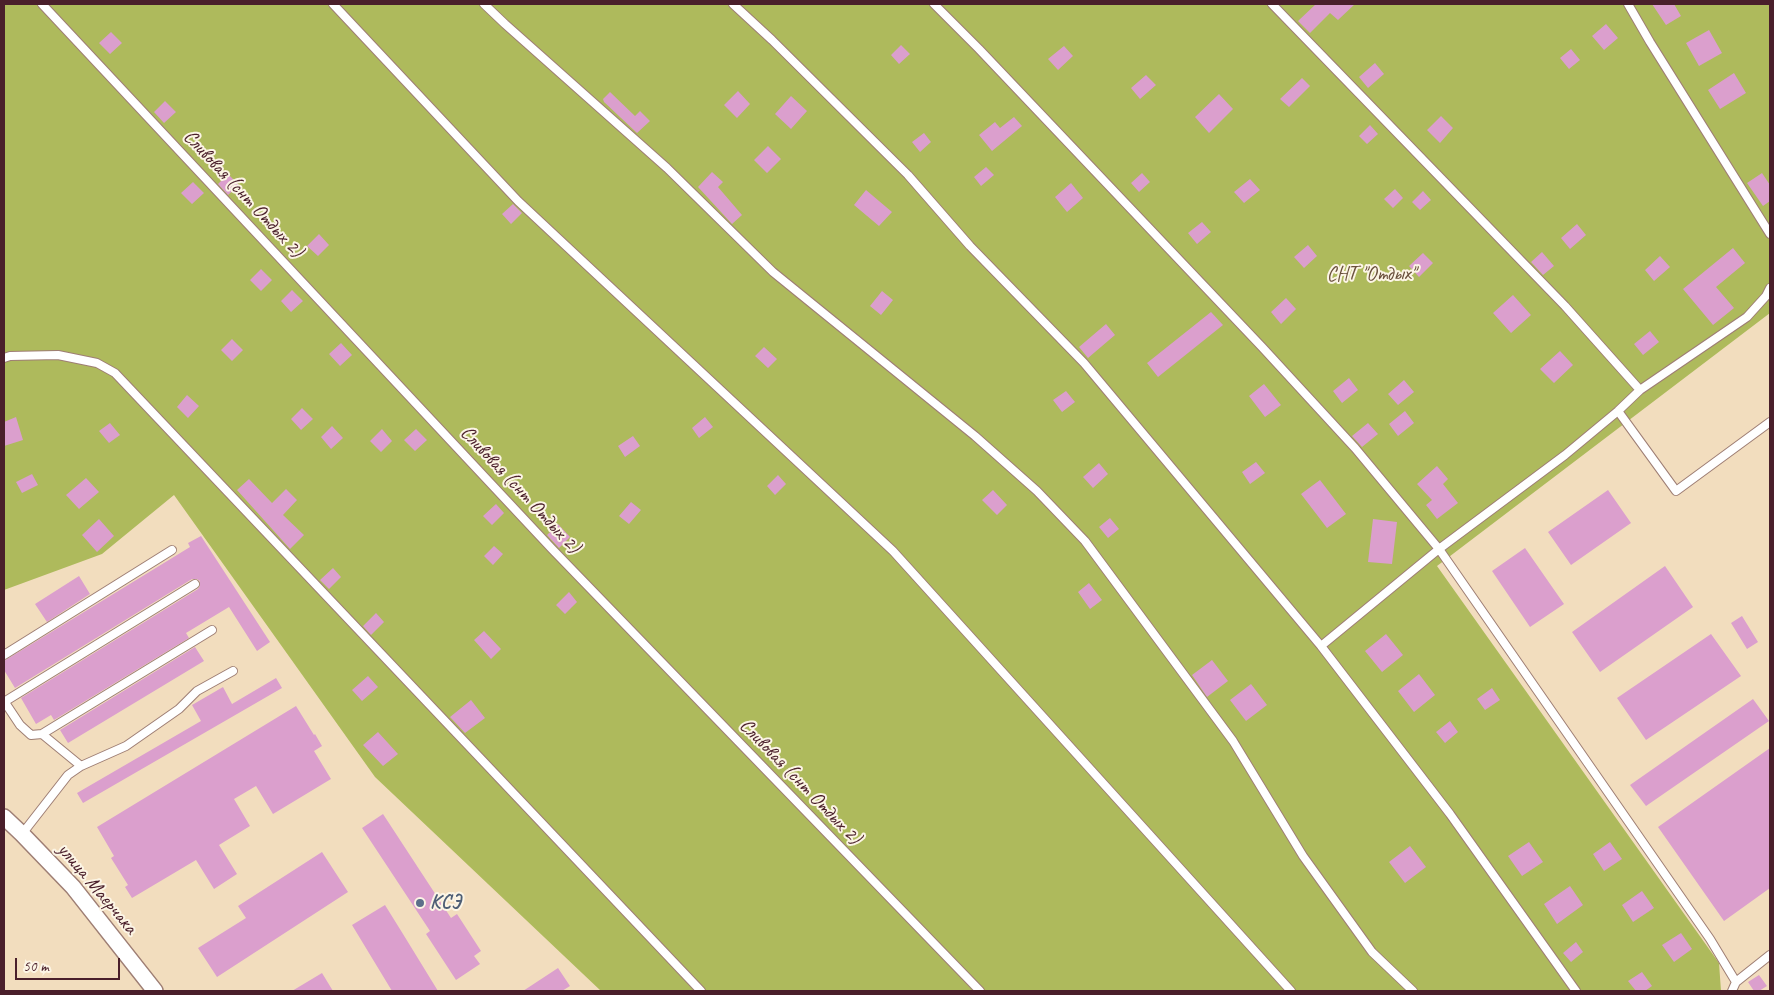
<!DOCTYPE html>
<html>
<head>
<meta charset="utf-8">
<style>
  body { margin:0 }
  #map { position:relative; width:1774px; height:995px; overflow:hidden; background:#f2ddbe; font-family:Caveat,sans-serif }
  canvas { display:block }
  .frame { position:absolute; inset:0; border:5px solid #4a1f2b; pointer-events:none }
  .scale { position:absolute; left:15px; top:958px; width:105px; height:22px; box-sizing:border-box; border:2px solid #4a1f2b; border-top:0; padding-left:6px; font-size:15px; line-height:18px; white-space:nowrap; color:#4a1f2b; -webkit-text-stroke:4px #fcf5e5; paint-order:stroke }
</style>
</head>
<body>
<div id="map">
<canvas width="1774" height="995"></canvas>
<div class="frame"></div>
<div class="scale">50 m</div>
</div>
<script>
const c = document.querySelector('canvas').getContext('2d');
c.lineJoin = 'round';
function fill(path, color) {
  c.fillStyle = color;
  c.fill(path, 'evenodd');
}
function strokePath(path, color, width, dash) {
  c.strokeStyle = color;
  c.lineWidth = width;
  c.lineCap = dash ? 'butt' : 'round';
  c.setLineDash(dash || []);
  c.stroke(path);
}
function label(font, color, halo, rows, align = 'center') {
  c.font = font + ' Caveat,sans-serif';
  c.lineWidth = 4;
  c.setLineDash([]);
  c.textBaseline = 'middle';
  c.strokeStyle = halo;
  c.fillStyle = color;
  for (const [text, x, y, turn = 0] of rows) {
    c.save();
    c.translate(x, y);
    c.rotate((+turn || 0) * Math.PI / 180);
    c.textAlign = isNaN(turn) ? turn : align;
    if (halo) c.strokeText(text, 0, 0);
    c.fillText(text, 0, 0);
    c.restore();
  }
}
const green = new Path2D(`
  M4,4H1770V313L1437,566L1719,963L1721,991H601L375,777L174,495L102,554L4,590Z`);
const building = new Path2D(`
  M1316,4H1355L1338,20L1330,13L1310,33L1298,21Z
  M1652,4H1674L1681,16L1666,25Z
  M1606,24L1618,38L1604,50L1592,36Z
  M1709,30L1722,53L1699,66L1686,43Z
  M111,32L122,43L110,54L99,43Z
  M901,45L910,54L899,64L891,55Z
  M1064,46L1073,56L1058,70L1048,59Z
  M1571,49L1580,60L1569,69L1560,58Z
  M1375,63L1384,74L1368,88L1359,77Z
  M1734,73L1746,93L1720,109L1708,90Z
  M1146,75L1156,85L1140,99L1131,88Z
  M1302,78L1310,86L1289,107L1280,99Z
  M738,91L750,104L737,118L724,105Z
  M610,92L635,116L640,111L650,121L637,133L604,102L603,99Z
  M1219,94L1233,109L1209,133L1195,117Z
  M791,96L807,111L791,129L775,114Z
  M165,101L176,112L164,123L154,112Z
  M1441,116L1453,128L1440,143L1427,130Z
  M1014,117L1022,126L992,151L979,135L995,122L1000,128Z
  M1370,125L1378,134L1367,144L1359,136Z
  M924,133L931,142L920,152L912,142Z
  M768,146L781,159L767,173L754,160Z
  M986,167L994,175L981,186L974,177Z
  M712,172L723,182L718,187L742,215L732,224L698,187Z
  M1142,173L1150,182L1139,192L1131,183Z
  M1762,173L1770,185V201L1763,206L1747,183Z
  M228,174L239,185L228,195L218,184Z
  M1250,179L1260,190L1244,203L1234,192Z
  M193,182L204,193L192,204L181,193Z
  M1071,183L1083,198L1067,212L1055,197Z
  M1395,189L1403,198L1393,208L1384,199Z
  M866,190L892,212L879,226L854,205Z
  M1423,191L1431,200L1420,210L1412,202Z
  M513,204L522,213L511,224L502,214Z
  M1202,222L1211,232L1197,244L1188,233Z
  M1577,224L1586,235L1570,249L1561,238Z
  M319,234L329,245L318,256L307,246Z
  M1308,245L1317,256L1304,268L1294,257Z
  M1733,248L1745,263L1716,287L1734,308L1713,325L1683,289Z
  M1542,252L1554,266L1543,275L1531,262Z
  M1423,253L1433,263L1419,277L1409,266Z
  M1660,256L1670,267L1654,281L1645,270Z
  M261,269L272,280L261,291L250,280Z
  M292,290L303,301L291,312L281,301Z
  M882,291L893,300L881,315L870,306Z
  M1513,295L1531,315L1511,333L1493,313Z
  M1286,298L1296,309L1281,324L1271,312Z
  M1211,312L1223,325L1158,377L1147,363Z
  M1106,324L1115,335L1088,358L1079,347Z
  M1650,331L1659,342L1643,355L1634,344Z
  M232,339L243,350L232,361L221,350Z
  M341,343L352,355L340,366L329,354Z
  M764,347L777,359L768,368L755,356Z
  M1560,351L1573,365L1554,383L1540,369Z
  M1349,378L1358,390L1342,403L1333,391Z
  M1404,380L1414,392L1398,405L1388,394Z
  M1264,384L1281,405L1265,417L1249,396Z
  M1066,391L1075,402L1062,412L1053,400Z
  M187,395L199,406L188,418L177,407Z
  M302,408L313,419L301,430L291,419Z
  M1405,411L1414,423L1398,436L1389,424Z
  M16,417L23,440L4,446V422Z
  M705,417L713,427L699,438L692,428Z
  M110,423L120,435L109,443L99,431Z
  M1368,423L1378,434L1362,447L1352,436Z
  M332,426L343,438L331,449L321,437Z
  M382,429L392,441L381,452L370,441Z
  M416,429L427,440L415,451L404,440Z
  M633,436L640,446L625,457L618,446Z
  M1256,462L1265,473L1250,484L1242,472Z
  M1099,463L1108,474L1093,488L1083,477Z
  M1437,466L1448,479L1443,484L1458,503L1437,519L1426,505L1432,500L1417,484Z
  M32,474L38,485L22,493L16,482Z
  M778,475L786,484L775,495L767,486Z
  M86,478L99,492L79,509L66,495Z
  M249,479L272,503L286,489L297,500L283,515L304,535L290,549L237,490Z
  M1320,480L1346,514L1327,528L1301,494Z
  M993,490L1007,505L997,515L982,500Z
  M1608,490L1631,523L1571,565L1548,532Z
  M631,502L641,510L629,524L619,516Z
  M496,504L504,513L492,525L483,516Z
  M1110,518L1119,529L1108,538L1099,527Z
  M99,519L114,536L97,552L82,535Z
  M1373,519L1397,522L1392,564L1368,562Z
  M558,524L570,537L559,548L547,535Z
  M201,536L270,642L257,651L229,607L186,633L189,638L54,720L51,715L36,724L21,698L198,589L200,586V581L197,579H192L15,688L4,670V661L190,547L188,543Z
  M494,546L503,554L493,565L484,556Z
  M1525,548L1564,604L1530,627L1492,571Z
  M1665,566L1693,607L1600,672L1572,632Z
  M333,568L341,577L329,589L320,580Z
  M79,576L90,594L47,622L35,604Z
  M1089,583L1102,600L1090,609L1078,592Z
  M569,592L577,602L565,614L556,605Z
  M376,613L384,622L371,635L363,626Z
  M1742,616L1758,642L1747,649L1731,623Z
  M484,631L501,649L491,659L474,640Z
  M1386,634L1403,655L1382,672L1365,651Z
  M1711,634L1741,676L1646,740L1617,698Z
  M195,647L204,661L68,743L60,730Z
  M1212,660L1228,681L1207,697L1192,675Z
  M1419,674L1435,695L1414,712L1398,691Z
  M368,676L378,687L362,701L352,690Z
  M276,678L282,688L83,803L77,793L201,721L192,705L223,687L232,704Z
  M1251,684L1267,705L1246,721L1230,700Z
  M1492,688L1500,700L1485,710L1477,699Z
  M1753,699L1769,721L1646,806L1630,785Z
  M471,700L485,718L465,733L450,717Z
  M296,706L314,735L315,734L322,746L314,751L331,779L273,814L256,786L234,799L250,826L219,845L237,874L214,889L196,860L132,898L125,887L128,885L111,858L114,856L97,827Z
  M1450,721L1458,732L1445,743L1436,732Z
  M378,732L398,754L383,766L363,745Z
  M1770,748V888L1724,921L1658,827Z
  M383,814L451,918L457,914L481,951L474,956L480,964L456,980L426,934L430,931L362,828Z
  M1529,842L1543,862L1522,876L1508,856Z
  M1610,842L1622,859L1604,871L1593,854Z
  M1410,846L1426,867L1405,883L1389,862Z
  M322,852L348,892L217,977L198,948L246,918L238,906Z
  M1570,886L1583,905L1557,924L1544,904Z
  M1642,891L1654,908L1633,922L1622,905Z
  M385,905L403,934L438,991H392L352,925Z
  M1681,933L1692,949L1674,962L1662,945Z
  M1576,942L1583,952L1571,962L1563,953Z
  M558,968L570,986L562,991H523Z
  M1642,972L1652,986L1645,991H1636L1628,981Z
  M322,973L333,991H292Z
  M1759,975L1767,986L1759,991H1754L1748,982Z`);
const lane = new Path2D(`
  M42,4L552,549L980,991
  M333,4L518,201L893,551L1291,991
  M484,4L505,24L667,168L773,272L975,436L1037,491L1085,541L1233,741L1303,856L1372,952L1413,991
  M733,4L772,40L908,175L970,246L1084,363L1321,646L1450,814L1576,991
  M934,4L979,49L1262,347L1355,448L1439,549L1710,939L1736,982
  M1272,4L1565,306L1640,390
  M1628,4L1650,42L1770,234
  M4,358L10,356L58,355L97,363L115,373L701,991
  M1618,411L1676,491L1770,422
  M1321,646L1439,549L1565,455L1618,411L1640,390L1747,317L1766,296L1770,288
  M4,655L172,550
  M4,701L20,725L31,735L42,734L81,766
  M4,702L195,584
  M42,734L212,630
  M22,834L68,775L81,766L126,746L179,709L197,691L233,671
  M1732,991L1736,982L1770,955`);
const street = new Path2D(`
  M4,817L22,834L73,887L155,991`);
const markers = [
  [420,903,5,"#5c6f8a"]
];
const streetNames = [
  ["Сливовая (снт Отдых 2)",243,194,47],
  ["Сливовая (снт Отдых 2)",520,490,47],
  ["Сливовая (снт Отдых 2)",800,782,46],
  ["улица Маерчака",97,889,50]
];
const parkNames = [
  ["СНТ \"Отдых\"",1371,275]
];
const serviceNames = [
  ["КСЭ",430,903]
];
fill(green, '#aeba5c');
fill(building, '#db9fcd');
strokePath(lane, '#9e7e74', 10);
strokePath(street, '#9e7e74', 18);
strokePath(lane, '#fff', 8);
strokePath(street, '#fff', 15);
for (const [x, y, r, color] of markers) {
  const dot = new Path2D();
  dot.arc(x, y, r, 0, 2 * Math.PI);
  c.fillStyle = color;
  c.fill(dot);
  strokePath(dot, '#fcf5e5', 2);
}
label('20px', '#4a1f2b', '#fcf5e5', streetNames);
label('20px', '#684e3a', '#fcf5e5', parkNames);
label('bold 20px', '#4e5e75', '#fcf5e5', serviceNames, 'left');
</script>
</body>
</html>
